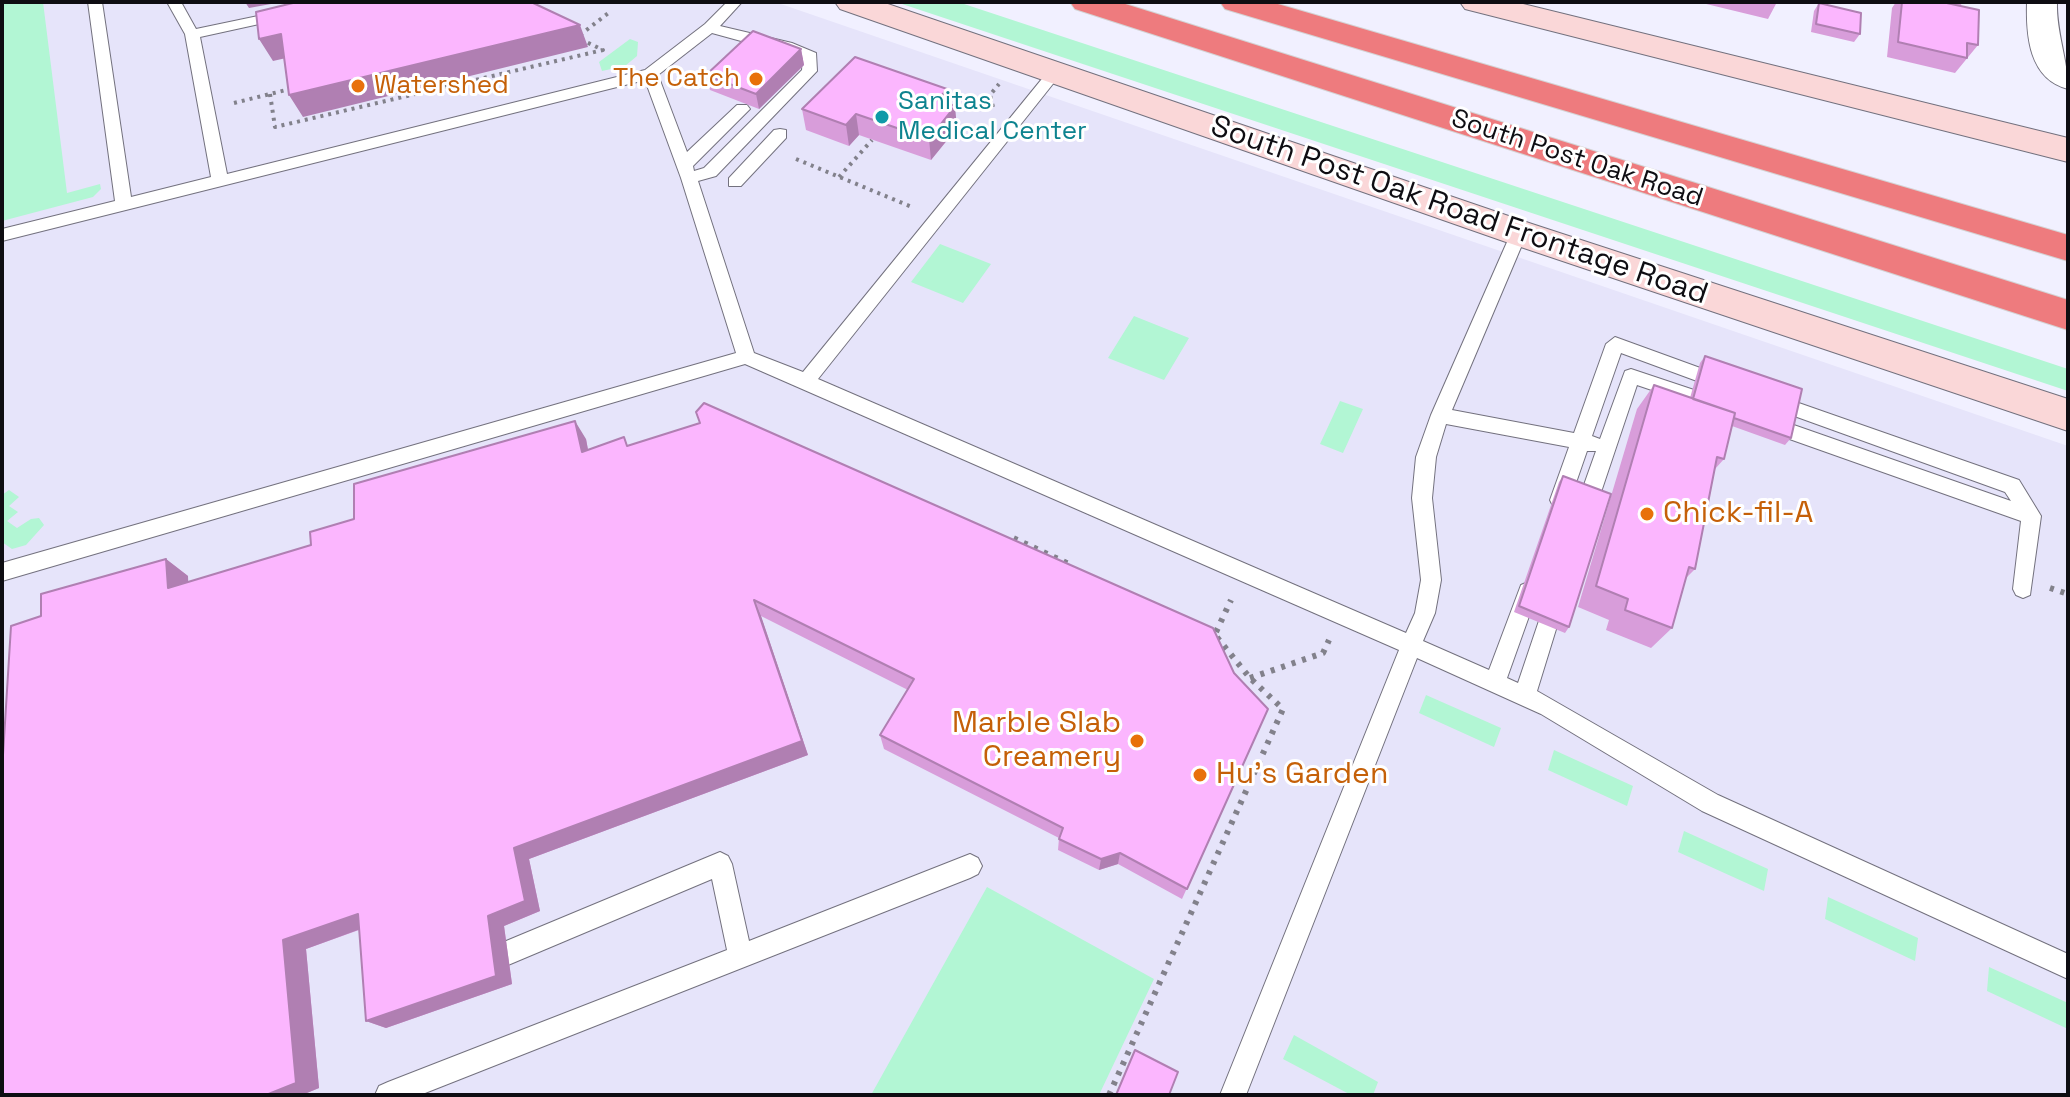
<!DOCTYPE html>
<html>
<head>
<meta charset="utf-8">
<style>
  body { margin:0 }
  #map { position:relative; width:2070px; height:1097px; overflow:hidden; background:#f1f0ff; font-family:"Space Grotesk",sans-serif }
  canvas { display:block }
  .frame { position:absolute; inset:0; border:4px solid #0e0d12; pointer-events:none }
</style>
</head>
<body>
<div id="map">
<canvas width="2070" height="1097"></canvas>
<div class="frame"></div>
</div>
<script>
const c = document.querySelector('canvas').getContext('2d');
c.lineJoin = 'round';
function fill(path, color) {
  c.fillStyle = color;
  c.fill(path, 'evenodd');
}
function strokePath(path, color, width, dash) {
  c.strokeStyle = color;
  c.lineWidth = width;
  c.lineCap = dash ? 'butt' : 'round';
  c.setLineDash(dash || []);
  c.stroke(path);
}
function label(font, color, halo, rows, align = 'center') {
  c.font = font + ' "Space Grotesk",sans-serif';
  c.lineWidth = 6;
  c.setLineDash([]);
  c.textBaseline = 'middle';
  c.strokeStyle = halo;
  c.fillStyle = color;
  for (const [text, x, y, turn = 0] of rows) {
    c.save();
    c.translate(x, y);
    c.rotate((+turn || 0) * Math.PI / 180);
    c.textAlign = isNaN(turn) ? turn : align;
    if (halo) c.strokeText(text, 0, 0);
    c.fillText(text, 0, 0);
    c.restore();
  }
}
const built = new Path2D(`
  M2,2H775L2068,446V1095H2Z`);
const green = new Path2D(`
  M2,2H43L67,193L100,184L101,189L93,197L2,221Z
  M896,2H958L2068,369V391Z
  M630,39L638,42L637,56L625,66L602,71L599,62Z
  M940,244L991,264L963,303L911,282Z
  M1134,316L1189,338L1164,380L1108,358Z
  M1340,401L1363,409L1343,453L1320,444Z
  M9,490L19,497L9,506L18,512L7,521L17,528L31,519L39,518L44,525L26,545L12,549L2,542V495Z
  M1426,695L1501,728L1494,747L1419,713Z
  M1554,750L1633,786L1627,806L1548,770Z
  M1684,831L1768,869L1764,891L1678,852Z
  M987,887L1154,979L1099,1095H871Z
  M1828,897L1918,938L1915,961L1825,919Z
  M1989,967L2068,1003V1029L1987,991Z
  M1294,1035L1378,1082L1373,1095H1351L1283,1059Z`);
const pathFar1 = new Path2D(`
  M580,35L611,11
  M270,94L275,127L603,50L582,40
  M234,103L294,88
  M993,107L990,95L999,84
  M796,159L912,207
  M839,177L872,140`);
const path = new Path2D(`
  M1007,544L1011,537L1071,565
  M2050,588L2068,594
  M1216,632L1231,600
  M1250,678L1323,653L1329,640
  M1109,1095L1283,709L1250,678L1211,630`);
const lane = new Path2D(`
  M88,2H102L131,197L211,177L185,34L167,2H181L196,29L282,11L289,15L282,19L200,37L227,174L645,70L705,24L727,2H742L720,26L792,43L816,53L817,71L716,176L698,181L754,353L803,372L1050,69H1060V75L818,379L1406,633L1415,613L1421,580L1412,498L1416,457L1431,415L1511,233L1519,227L1525,229L1527,233L1452,410L1574,433L1606,344L1615,337L1703,369L1706,374L1697,381L1621,353L1592,436L1600,439L1625,371L1631,369L1697,391L1699,396L1690,403L1637,385L1594,513L1591,519H1577L1574,513L1596,451H1587L1570,500L1567,506H1553L1550,500L1569,447L1446,424L1436,457L1432,498L1441,580L1435,613L1423,641L1489,670L1521,585L1528,582L1535,585L1538,591L1507,678L1518,683L1548,594L1555,591L1562,594L1565,600L1537,691L1718,795L2068,954V979L1702,811L1541,714L1417,658L1246,1095H1220L1399,650L745,364L2,581V563L736,353L681,178L645,80L2,241V229L115,201ZM712,33L803,58L802,70L704,168L694,171L693,166L750,109L747,105H737L687,152L658,75Z
  M780,129L786,130V138L741,186H729V178L774,130Z
  M1793,401L2019,480L2041,516L2030,595L2023,598L2016,595L2013,589L2021,521L1781,436L1779,431L1788,423L2011,501L2005,492L1786,413L1784,408L1786,403Z
  M720,852L728,856L732,864L749,941L970,854L978,858L982,866L978,874L970,878L420,1095H375L379,1086L388,1082L727,950L712,879L508,965L499,962L496,953L499,944Z`);
const street = new Path2D(`
  M2027,2H2057C2056,33 2068,59 2068,89C2029,79 2026,36 2027,2Z`);
const secondary = new Path2D(`
  M835,2H882L1532,224L2068,399V431L1506,242L840,9Z
  M1460,2H1515L2068,138V162L1465,9Z`);
const highway = new Path2D(`
  M1070,2H1119L2068,300V330L1075,9Z
  M1220,2H1271L2068,235V261L1225,9Z`);
const wall = new Path2D(`
  M1698,2H1777L1768,19Z
  M1896,2H1963L1960,6L1978,45L1955,73L1887,57L1892,8Z
  M1819,3L1860,34L1854,42L1811,32L1814,11Z
  M801,49L804,65L759,109L710,90L706,75Z
  M949,104L957,128L931,160L859,135L849,146L806,130L802,109Z
  M1705,356L1791,438L1785,445L1732,426L1724,459L1715,469L1695,569L1686,578L1672,628L1651,648L1606,630L1609,620L1578,607L1637,409L1654,385L1690,398L1700,363Z
  M586,439L588,450L628,445L1234,673L1268,709L1182,899L1118,864L1099,870L1058,850L1059,838L884,749L880,735L908,690L761,616L808,755L529,859L540,911L504,926L512,984L386,1028L366,1021L359,930L306,949L319,1088L302,1095H2L41,616L166,559L188,576V582L311,545Z
  M1563,476L1569,627L1565,633L1514,612L1559,482Z`);
const shadedWall = new Path2D(`
  M245,2H282L249,8Z
  M580,25L588,47L303,117L289,95Z
  M281,34L295,56L273,61L259,39Z
  M801,49L804,65L759,109L756,94Z
  M947,89L949,111L938,100Z
  M955,106L957,128L931,160L929,139Z
  M856,114L859,135L849,146L846,125Z
  M575,421L586,439L592,471L582,452Z
  M166,559L188,576L189,604L168,588Z
  M754,600L761,616L808,755L529,859L540,911L504,926L512,984L386,1028L366,1021L488,916L514,848Z
  M1120,853L1118,864L1099,870L1101,859Z
  M358,914L377,923L306,949L319,1088L302,1095H266L283,940Z`);
const building = new Path2D(`
  M297,2H531L580,25L289,95L281,34L259,39L256,12Z
  M1902,2H1942L1979,10L1978,45L1967,43V58L1898,42Z
  M1819,3L1861,13L1860,34L1816,24Z
  M753,31L801,49L756,94L706,75Z
  M855,57L947,89L938,100L955,106L929,139L856,114L846,125L802,109Z
  M1705,356L1802,389L1791,438L1734,418L1735,413L1693,399Z
  M1654,385L1735,413L1724,459L1717,457L1695,569L1689,567L1672,628L1625,610L1628,599L1596,586Z
  M704,403L1213,628L1234,673L1268,709L1187,889L1120,853L1101,859L1059,839L1063,828L880,735L914,679L754,600L802,741L514,848L525,901L488,916L496,976L366,1021L358,914L283,940L296,1083L266,1095H2V771L11,626L41,616V594L166,559L168,588L311,545L310,532L354,519V484L575,421L582,452L624,437L627,446L700,423L696,412Z
  M1563,476L1611,494L1569,627L1519,606Z
  M1135,1050L1178,1072L1169,1095H1116Z`);
const markers = [
  [756,79,8,"#e8710a"],
  [358,86,8,"#e8710a"],
  [882,117,8,"#0f9aa8"],
  [1647,514,8,"#e8710a"],
  [1137,741,8,"#e8710a"],
  [1200,775,8,"#e8710a"]
];
const farFoodnames = [
  ["The Catch",740,79],
  ["Watershed",374,86,"left"]
];
const farCulturenames = [
  ["Sanitas",898,102],
  ["Medical Center",898,132]
];
const farStreetnames = [
  ["South Post Oak Road",1577,159,18]
];
const streetNames = [
  ["South Post Oak Road Frontage Road",1459,211,19]
];
const foodNames = [
  ["Chick-fil-A",1663,514],
  ["Marble Slab",1121,724,"right"],
  ["Creamery",1121,758,"right"],
  ["Hu's Garden",1216,775]
];
fill(built, '#e6e4fa');
fill(green, '#b2f6d4');
strokePath(lane, '#73717e', 2);
strokePath(street, '#73717e', 2);
strokePath(secondary, '#73717e', 2);
strokePath(highway, '#d4d3d4', 2);
strokePath(pathFar1, '#82818b', 4, [3, 5]);
strokePath(path, '#82818b', 6, [4, 7]);
fill(lane, '#fff');
fill(street, '#fff');
fill(secondary, '#fad7d8');
fill(highway, '#ee7b7e');
fill(wall, '#d89dda');
fill(shadedWall, '#b07fb2');
fill(building, '#fbb6fe');
strokePath(building, '#b07fb2', 2);
for (const [x, y, r, color] of markers) {
  const dot = new Path2D();
  dot.arc(x, y, r, 0, 2 * Math.PI);
  c.fillStyle = color;
  c.fill(dot);
  strokePath(dot, '#fff', 3);
}
label('26px', '#c56008', '#fff', farFoodnames, 'right');
label('26px', '#0d838f', '#fff', farCulturenames, 'left');
label('26px', '#0e0d12', '#fff', farStreetnames);
label('30px', '#0e0d12', '#fff', streetNames);
label('30px', '#c56008', '#fff', foodNames, 'left');
</script>
</body>
</html>
